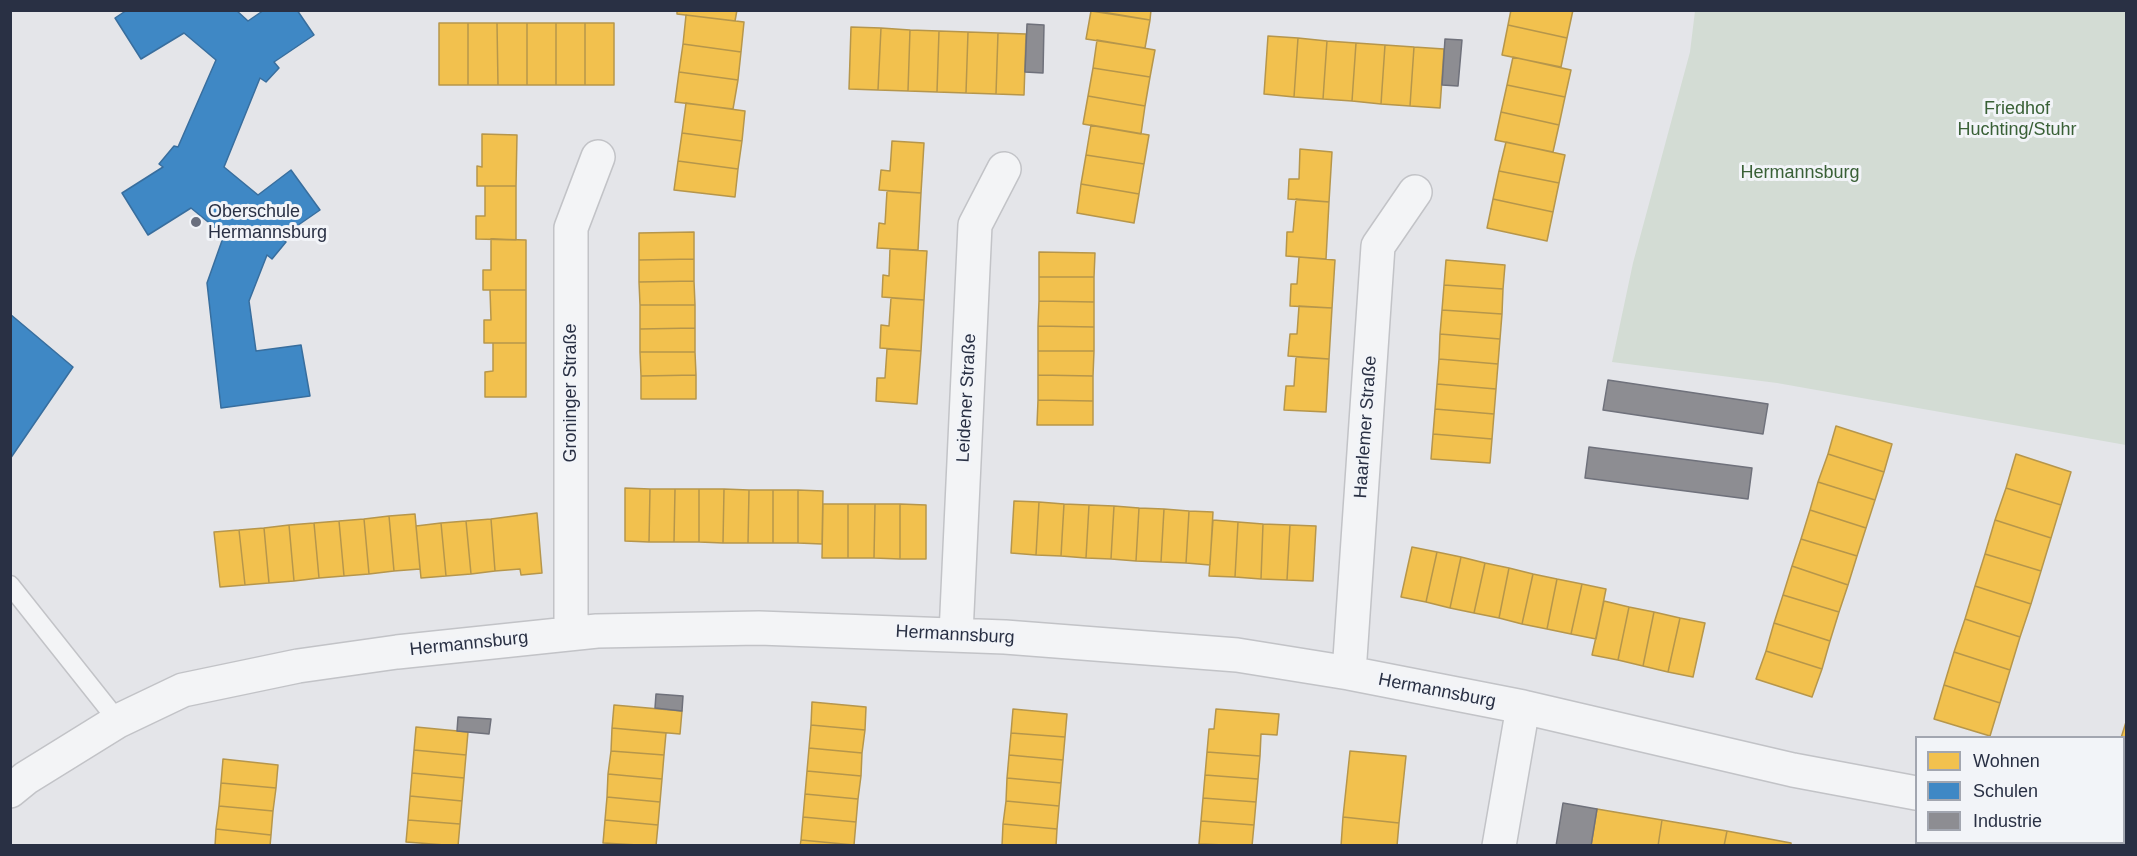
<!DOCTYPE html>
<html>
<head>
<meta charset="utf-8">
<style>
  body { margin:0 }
  #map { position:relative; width:2137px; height:856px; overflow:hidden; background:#e4e5e9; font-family:Arial,sans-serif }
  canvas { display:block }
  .frame { position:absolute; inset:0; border:12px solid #293044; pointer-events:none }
  .legend { position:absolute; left:1915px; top:736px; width:210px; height:108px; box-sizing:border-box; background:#f2f4f8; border:2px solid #a2a6b0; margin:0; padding:8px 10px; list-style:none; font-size:18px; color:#293044 }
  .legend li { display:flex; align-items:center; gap:12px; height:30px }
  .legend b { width:30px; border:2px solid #a2a6b0 }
</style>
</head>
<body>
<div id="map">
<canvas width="2137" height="856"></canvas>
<div class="frame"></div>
<ul class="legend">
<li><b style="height:16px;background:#f2c14e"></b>Wohnen</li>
<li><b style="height:16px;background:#3f88c5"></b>Schulen</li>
<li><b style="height:16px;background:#8d8d92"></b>Industrie</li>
</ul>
</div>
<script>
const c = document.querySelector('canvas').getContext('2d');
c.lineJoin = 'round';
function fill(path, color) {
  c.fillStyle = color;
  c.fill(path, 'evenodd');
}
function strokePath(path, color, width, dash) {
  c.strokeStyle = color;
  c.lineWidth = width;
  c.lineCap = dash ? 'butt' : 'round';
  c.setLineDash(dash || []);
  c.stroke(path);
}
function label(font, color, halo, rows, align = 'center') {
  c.font = font + ' Arial,sans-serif';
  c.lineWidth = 6;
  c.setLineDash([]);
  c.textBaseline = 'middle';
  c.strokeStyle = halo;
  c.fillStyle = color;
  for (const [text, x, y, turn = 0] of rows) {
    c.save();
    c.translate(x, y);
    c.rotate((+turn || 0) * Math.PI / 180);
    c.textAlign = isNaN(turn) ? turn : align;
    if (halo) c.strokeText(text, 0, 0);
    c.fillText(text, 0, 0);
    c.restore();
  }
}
const green = new Path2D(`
  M1695,11H2126V445L1777,383L1612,362L1633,263L1690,52Z`);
const homes = new Path2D(`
  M677,10H737L735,21L677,14Z
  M1091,10H1151L1150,20Z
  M1511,10H1573L1567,38L1508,25Z
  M1091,11L1150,20L1145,48L1086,39Z
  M686,15L744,22L741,52L683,44Z
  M439,23H468V85H439Z
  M468,23H497L498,85H468Z
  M497,23H527V85H498Z
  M527,23H556V85H527Z
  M556,23H585V85H556Z
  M585,23H614V85H585Z
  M1508,25L1567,38L1561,67L1502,55Z
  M851,27L881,28L878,90L849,89Z
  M881,28L910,30L908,91L878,90Z
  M910,30L939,31L937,92L908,91Z
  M939,31L968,32L966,93L937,92Z
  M968,32L998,33L996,94L966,93Z
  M998,33L1026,34L1024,95L996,94Z
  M1268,36L1298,38L1294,97L1264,94Z
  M1298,38L1327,41L1323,99L1294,97Z
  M1097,40L1155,50L1150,77L1093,68Z
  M1327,41L1356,43L1352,101L1323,99Z
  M1356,43L1385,45L1381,104L1352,101Z
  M683,44L741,52L738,80L679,72Z
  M1385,45L1414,47L1410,106L1381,104Z
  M1414,47L1444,49L1440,108L1410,106Z
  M1513,57L1571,70L1565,97L1507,85Z
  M1093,68L1150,77L1145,106L1088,96Z
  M679,72L738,80L733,109L675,102Z
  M1507,85L1565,97L1559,125L1501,112Z
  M1088,96L1145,106L1141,134L1083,124Z
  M686,103L745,111L742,141L682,133Z
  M1501,112L1559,125L1553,152L1495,140Z
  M1091,125L1149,135L1144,164L1086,155Z
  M682,133L742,141L738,169L678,161Z
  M482,134L517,135L516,186H477V166L482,167Z
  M892,141L924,143L921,193L879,190L881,170L890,171Z
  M1506,142L1565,155L1559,183L1499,171Z
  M1300,149L1332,152L1329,202L1288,199L1289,179H1299Z
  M1086,155L1144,164L1139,194L1081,184Z
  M678,161L738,169L735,197L674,190Z
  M1499,171L1559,183L1553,212L1493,199Z
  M1081,184L1139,194L1134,223L1077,213Z
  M485,186H516V240L476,239V216H485Z
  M887,191L921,193L918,250L877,248L879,223L885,224Z
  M1296,199L1329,202L1326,259L1286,256L1287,232H1293Z
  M1493,199L1553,212L1547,241L1487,228Z
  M694,232V259L639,260V233Z
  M491,239L526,240V290H483V270H491Z
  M890,249L927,251L924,300L882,297L883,275L889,276Z
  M1039,252L1095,253L1094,277H1039Z
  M1299,257L1335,260L1332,308L1290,306L1291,284H1297Z
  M694,259V281L639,282V260Z
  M1446,260L1505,265L1503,289L1444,285Z
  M1039,277H1094V302L1039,301Z
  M694,281L695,305H640L639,282Z
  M1444,285L1503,289L1502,314L1442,310Z
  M490,290H526V343H484V320H491Z
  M891,298L924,300L921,351L880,348L881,325L889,326Z
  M1039,301L1094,302V327L1038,326Z
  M640,305H695V328L640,329Z
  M1299,306L1332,308L1329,359L1288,356L1290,334H1297Z
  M1442,310L1502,314L1500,339L1440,334Z
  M1038,326L1094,327V351H1038Z
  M695,328V352H640V329Z
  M1440,334L1500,339L1498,364L1439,359Z
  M493,343H526V397H485V372L493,371Z
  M887,349L921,351L917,404L876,401L877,378H885Z
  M1038,351H1094L1093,376L1038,375Z
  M640,352H695L696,375L641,376Z
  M1296,357L1329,359L1326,412L1284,410L1286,386H1294Z
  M1439,359L1498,364L1496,389L1437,384Z
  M696,375V399H641V376Z
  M1038,375L1093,376V401L1038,400Z
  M1437,384L1496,389L1494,414L1435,409Z
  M1038,400L1093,401V425H1037Z
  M1435,409L1494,414L1492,439L1433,434Z
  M1836,426L1892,444L1884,472L1828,454Z
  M1433,434L1492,439L1490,463L1431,459Z
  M1828,454L1884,472L1875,500L1818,482Z
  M2016,454L2071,472L2061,505L2006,488Z
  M1818,482L1875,500L1866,528L1810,510Z
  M625,488L650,489L649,542L625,541Z
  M2006,488L2061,505L2051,538L1995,520Z
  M650,489H675L674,542H649Z
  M675,489H699V542H674Z
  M699,489H724L723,543L699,542Z
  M724,489L749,490L748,543H723Z
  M749,490H773V543H748Z
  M773,490H798V543H773Z
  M798,490L823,491L822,544L798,543Z
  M1014,501L1039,502L1036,555L1011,553Z
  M1039,502L1064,504L1061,556L1036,555Z
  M823,504H848V558H822Z
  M848,504H875L874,558H848Z
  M875,504H900V559L874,558Z
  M900,504L926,505V559H900Z
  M1064,504L1089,505L1086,558L1061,556Z
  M1089,505L1114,506L1111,559L1086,558Z
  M1114,506L1139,508L1136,561L1111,559Z
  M1139,508L1164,509L1161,562L1136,561Z
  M1164,509L1189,511L1186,563L1161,562Z
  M1810,510L1866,528L1857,556L1801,539Z
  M1189,511L1213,512L1210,565L1186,563Z
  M537,513L542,573L521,575L520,569L495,571L491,519Z
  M415,514L420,569L394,571L389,516Z
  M389,516L394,571L369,574L364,519Z
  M364,519L369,574L344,576L339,521Z
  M491,519L495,571L471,574L466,521Z
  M1213,520L1238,522L1235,577L1209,576Z
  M1995,520L2051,538L2041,571L1985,554Z
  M339,521L344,576L319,578L314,523Z
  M466,521L471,574L446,576L441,523Z
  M1238,522L1263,524L1261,579L1235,577Z
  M314,523L319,578L294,581L289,525Z
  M441,523L446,576L421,578L416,526Z
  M1263,524L1290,525L1287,580L1261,579Z
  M289,525L294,581L269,583L264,528Z
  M1290,525L1316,526L1313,581L1287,580Z
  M264,528L269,583L245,585L239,530Z
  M239,530L245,585L220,587L214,532Z
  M1801,539L1857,556L1848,585L1792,566Z
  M1412,547L1437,552L1426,602L1401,597Z
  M1437,552L1461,557L1450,608L1426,602Z
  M1985,554L2041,571L2031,604L1975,586Z
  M1461,557L1485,563L1474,613L1450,608Z
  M1485,563L1509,568L1499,618L1474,613Z
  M1792,566L1848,585L1839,612L1783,595Z
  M1509,568L1533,574L1522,624L1499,618Z
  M1533,574L1557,579L1547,629L1522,624Z
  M1557,579L1582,584L1571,634L1547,629Z
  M1582,584L1606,589L1596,639L1571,634Z
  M1975,586L2031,604L2020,637L1965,619Z
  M1783,595L1839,612L1830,641L1774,623Z
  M1604,601L1629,607L1618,660L1592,655Z
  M1629,607L1654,612L1643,666L1618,660Z
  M1654,612L1680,618L1668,672L1643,666Z
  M1680,618L1705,623L1693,677L1668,672Z
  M1965,619L2020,637L2010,670L1954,652Z
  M1774,623L1830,641L1822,669L1766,651Z
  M1766,651L1822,669L1812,697L1756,679Z
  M1954,652L2010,670L2000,703L1944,685Z
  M1944,685L2000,703L1990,736L1934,719Z
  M812,702L866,707L865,730L811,725Z
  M614,705L682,711L680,734L612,728Z
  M1013,709L1067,714L1065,737L1011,733Z
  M1216,709L1279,714L1277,735L1261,734L1260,756L1207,752L1209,729H1214Z
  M2126,722V758L2124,757V738H2121Z
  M811,725L865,730L862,753L809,748Z
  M416,727L468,732L466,755L414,750Z
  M612,728L666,733L664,755L611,751Z
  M1011,733L1065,737L1063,760L1009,755Z
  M809,748L862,753L861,776L807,771Z
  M414,750L466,755L464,778L412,773Z
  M611,751L664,755L662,779L608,774Z
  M1350,751L1406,756L1399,823L1343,817Z
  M1207,752L1260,756L1258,779L1205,775Z
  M1009,755L1063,760L1061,783L1007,778Z
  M223,759L278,765L276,788L221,783Z
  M807,771L861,776L858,799L805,794Z
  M412,773L464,778L462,801L410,796Z
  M608,774L662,779L660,802L607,797Z
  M1205,775L1258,779L1256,802L1203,798Z
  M1007,778L1061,783L1059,806L1006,801Z
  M221,783L276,788L273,811L219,806Z
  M805,794L858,799L856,822L803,817Z
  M410,796L462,801L460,824L408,820Z
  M607,797L660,802L658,825L605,820Z
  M1203,798L1256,802L1254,825L1201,821Z
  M1006,801L1059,806L1057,829L1003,824Z
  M219,806L273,811L271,835L216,829Z
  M1597,809L1662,820L1658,846H1591Z
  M803,817L856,822L854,845L801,840Z
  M1343,817L1399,823L1397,846H1341Z
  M408,820L460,824L458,846L406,842Z
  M605,820L658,825L656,846L603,843Z
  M1662,820L1727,831L1724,846H1658Z
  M1201,821L1254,825L1252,846L1199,844Z
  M1003,824L1057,829L1056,846H1002Z
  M216,829L271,835L270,846H215Z
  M1727,831L1791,843V846H1724Z
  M801,840L854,845V846H800Z`);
const schools = new Path2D(`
  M127,10H236L248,21L264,10H297L314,35L274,62L279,68L266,82L260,78L224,167L258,195L291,170L320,210L281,237L286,242L272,259L267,255L249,301L256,351L301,345L310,396L221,408L207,283L224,235L191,208L148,235L122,193L163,167L159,164L174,146L178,147L216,60L184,33L141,59L115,18Z
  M10,314L73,367L10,459Z`);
const industry = new Path2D(`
  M1027,24L1044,25L1043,73L1025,72Z
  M1445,39L1462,40L1458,86L1442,85Z
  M1608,380L1768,404L1763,434L1603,410Z
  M1589,447L1752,468L1748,499L1585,478Z
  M656,694L683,696L682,711L655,708Z
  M458,717L491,719L489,734L457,731Z
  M1563,803L1597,809L1591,846H1556Z`);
const service = new Path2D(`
  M10,585L118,721`);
const minor = new Path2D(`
  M571,633V228L598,157
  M956,634L975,225L1004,169
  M1349,673L1378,246L1415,192
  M10,791L26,778L118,721L183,690L298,666L397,652L597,631L759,628L1005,637L1237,655L1349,673L1523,707L1793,770L1916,793
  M2124,829H2126
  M1499,846L1523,707`);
const markers = [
  [196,222,6,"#6a6f7e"]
];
const parkNames = [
  ["Friedhof",2017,109],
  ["Huchting/Stuhr",2017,130],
  ["Hermannsburg",1800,173]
];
const poiNames = [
  ["Oberschule",208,212],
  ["Hermannsburg",208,233]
];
const streetNames = [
  ["Groninger Straße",571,393,-90],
  ["Leidener Straße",967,398,-87],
  ["Haarlemer Straße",1366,427,-86],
  ["Hermannsburg",955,635,3],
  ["Hermannsburg",469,644,-6],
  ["Hermannsburg",1437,691,11]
];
fill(green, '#d3dcd4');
fill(homes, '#f2c14e');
strokePath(homes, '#b6964b', 1.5);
fill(schools, '#3f88c5');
strokePath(schools, '#386e9e', 1.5);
fill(industry, '#8d8d92');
strokePath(industry, '#6f717b', 1.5);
strokePath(service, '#c2c3c7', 21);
strokePath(minor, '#c2c3c7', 36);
strokePath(service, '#f3f4f6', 18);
strokePath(minor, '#f3f4f6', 33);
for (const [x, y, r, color] of markers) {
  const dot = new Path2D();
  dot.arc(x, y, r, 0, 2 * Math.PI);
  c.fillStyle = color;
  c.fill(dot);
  strokePath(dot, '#f2f4f8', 2);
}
label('18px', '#396036', '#f2f4f8', parkNames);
label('18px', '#293044', '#f2f4f8', poiNames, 'left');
label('18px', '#293044', '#f2f4f8', streetNames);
</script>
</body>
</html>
